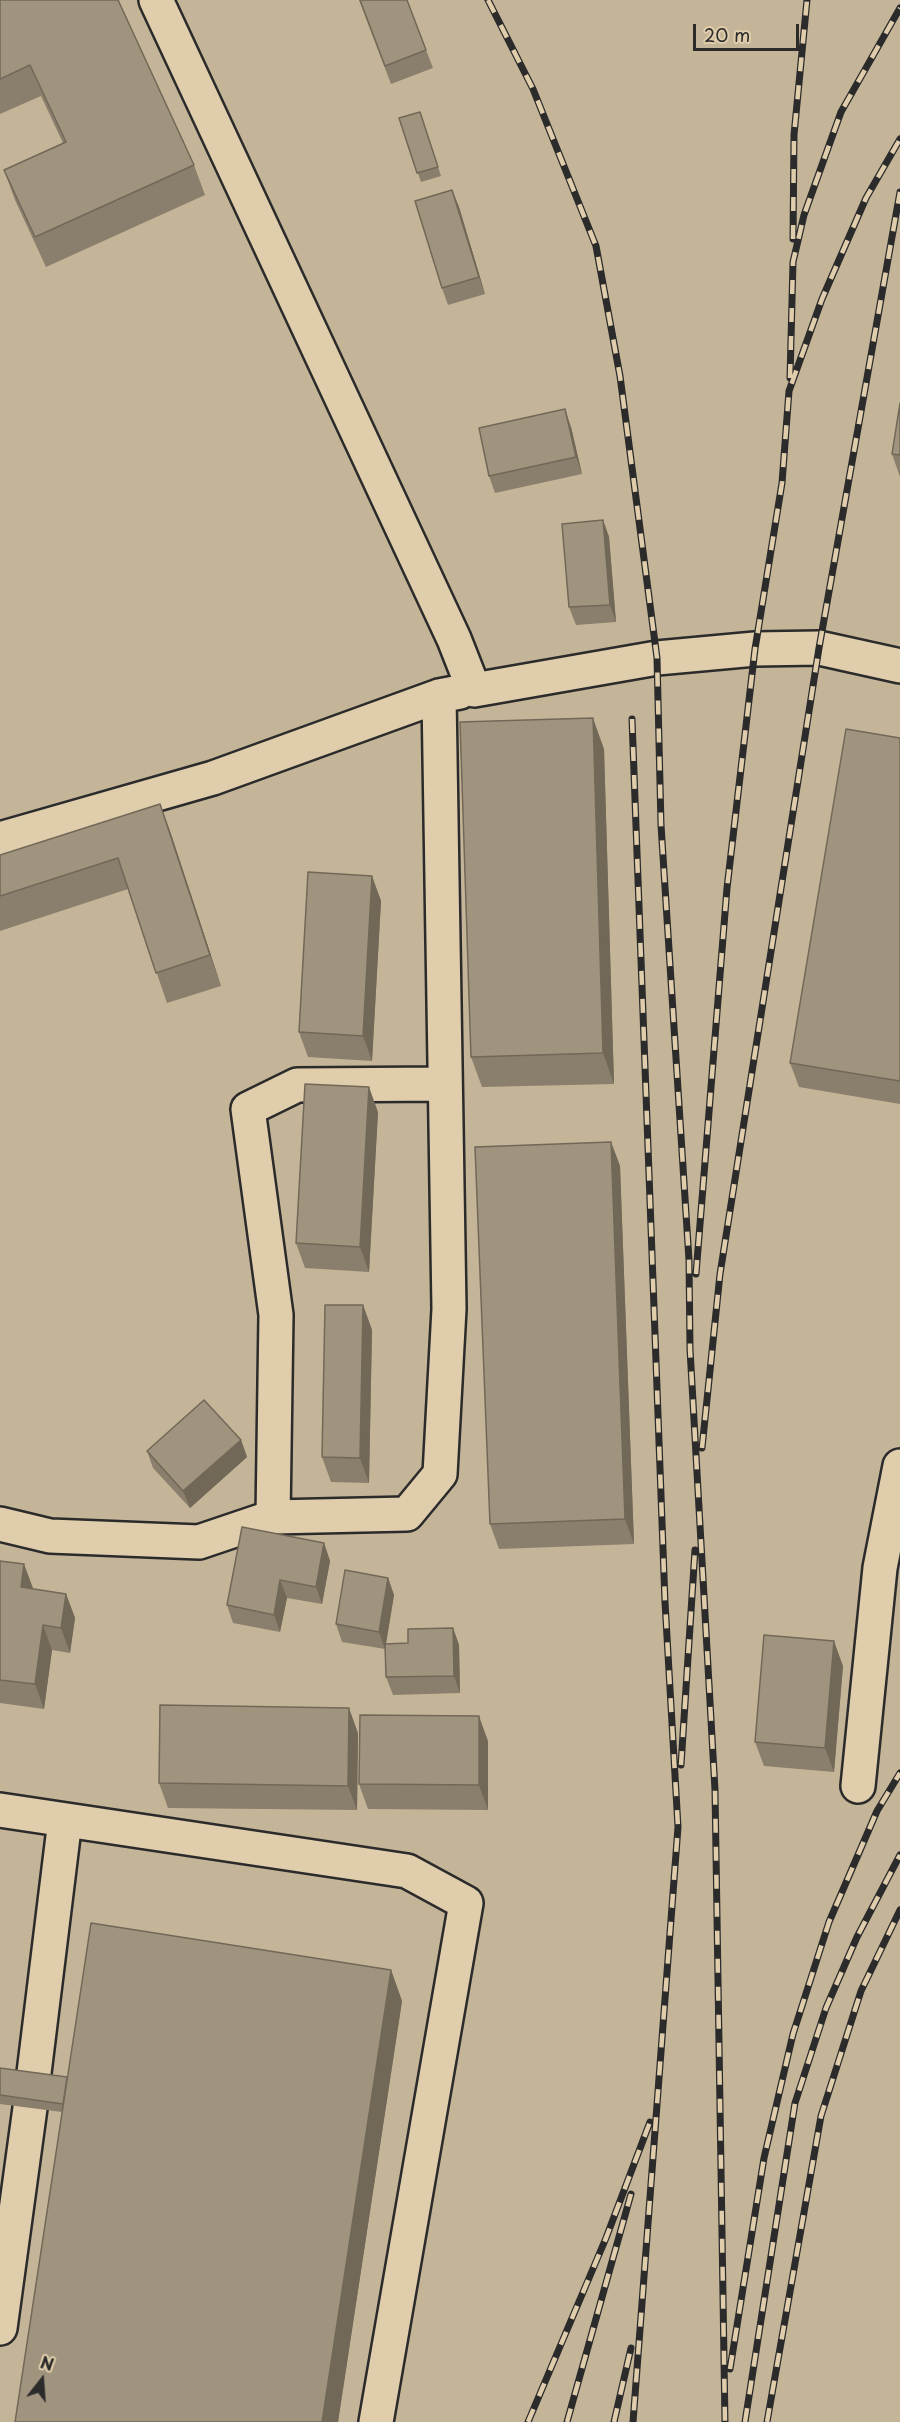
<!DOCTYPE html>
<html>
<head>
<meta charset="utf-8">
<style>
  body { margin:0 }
  #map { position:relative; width:900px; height:2422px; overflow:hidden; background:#d5c3a3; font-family:"Playpen Sans",sans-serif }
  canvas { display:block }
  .north { position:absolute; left:12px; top:2350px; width:60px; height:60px; -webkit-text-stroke:4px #e0cdab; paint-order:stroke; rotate:17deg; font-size:16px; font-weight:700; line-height:24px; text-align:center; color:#2b2b2b }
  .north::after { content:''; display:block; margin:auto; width:21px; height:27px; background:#2b2b2b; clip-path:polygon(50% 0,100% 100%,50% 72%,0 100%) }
  .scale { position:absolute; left:693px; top:24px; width:106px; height:27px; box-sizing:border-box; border:3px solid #2b2b2b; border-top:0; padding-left:8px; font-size:18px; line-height:21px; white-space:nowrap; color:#2b2b2b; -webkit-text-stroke:4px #e0cdab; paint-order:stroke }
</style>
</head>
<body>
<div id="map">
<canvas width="900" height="2422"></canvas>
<div class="north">N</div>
<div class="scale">20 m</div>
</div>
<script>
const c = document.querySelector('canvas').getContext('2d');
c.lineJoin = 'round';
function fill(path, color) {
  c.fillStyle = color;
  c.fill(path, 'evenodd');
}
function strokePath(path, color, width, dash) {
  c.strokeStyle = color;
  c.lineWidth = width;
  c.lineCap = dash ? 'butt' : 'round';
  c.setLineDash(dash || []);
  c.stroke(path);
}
const built = new Path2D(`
  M0,0H900V2422H0Z`);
const minor = new Path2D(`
  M156,0L454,639L474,690L657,658L755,649L819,648L900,666
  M0,839L213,778L439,696L460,692
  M273,1517L276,1315L248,1109L297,1085L445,1084
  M0,1524L50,1536L199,1542L273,1517L407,1514L440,1474L449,1309L439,696
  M858,1786L880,1568L900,1466
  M0,1810L407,1871L466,1903L376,2422
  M33,2081L65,1820
  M0,2328L30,2108`);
const rail = new Path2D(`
  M488,0L533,89L596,246L620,376L657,658L661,825L689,1260L690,1349L715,1790L725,2422
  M793,239L794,135L807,0
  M790,378L793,262L804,215L841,112L900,8
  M632,719L665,1602L678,1827L633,2422
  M696,1274L727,888L755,649L782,483L789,391L822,299L866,198L900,139
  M702,1448L720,1274L819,648L900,192
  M681,1765L695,1550
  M730,2369L764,2158L793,2034L829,1922L877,1811L900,1773
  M528,2422L606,2238L650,2122
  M567,2422L631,2194
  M614,2422L631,2348
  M745,2422L795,2103L826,2008L857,1937L900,1855
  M767,2422L821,2116L861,1991L900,1910`);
const wall = new Path2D(`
  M0,0L194,165L205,195L46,267L15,200L4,170L63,143L41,96L0,114Z
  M359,0H407L433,68L391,84Z
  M420,112L441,176L421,182L399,118Z
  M452,190L459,207L485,294L448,305L442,288Z
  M900,403V477L892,454Z
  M571,427L582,474L495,493L489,476Z
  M603,520L609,537L616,622L576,625L569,607Z
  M900,738V1104L799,1087L790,1063Z
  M604,749L614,1084L482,1087L471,1057Z
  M160,804L171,834L221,986L167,1003L128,889L0,931V855Z
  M372,876L381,901L372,1061L308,1057L299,1032Z
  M378,1112L369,1272L305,1268L296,1243Z
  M611,1142L620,1166L634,1544L499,1549L490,1524Z
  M363,1305L372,1330L369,1483L331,1482L322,1457Z
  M241,1440L247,1457L190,1508L153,1468L147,1451Z
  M324,1543L330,1561L322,1604L287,1598L280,1632L233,1623L227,1605Z
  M0,1561L33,1589L66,1594L75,1618L70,1653L52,1650L44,1709L0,1703Z
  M388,1578L394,1595L386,1644L408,1643L453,1628L459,1645L460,1693L393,1695L386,1677L385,1649L342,1642L336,1624Z
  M843,1666L834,1772L764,1766L755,1742Z
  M358,1733L357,1810L168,1808L159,1783Z
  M488,1741V1810L368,1809L359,1784Z
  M391,1970L402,2001L338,2422H15L62,2112L0,2104V2068L67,2077Z`);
const shadedWall = new Path2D(`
  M452,190L459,207L485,294L479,277Z
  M565,409L571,427L582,474L576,457Z
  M603,520L609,537L616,622L610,605Z
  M593,718L604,749L614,1084L603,1053Z
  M160,804L171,834L221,986L210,955Z
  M372,876L381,901L372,1061L363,1036Z
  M369,1087L378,1112L369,1272L360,1247Z
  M611,1142L620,1166L634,1544L625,1519Z
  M363,1305L372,1330L369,1483L360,1458Z
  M241,1440L247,1457L190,1508L183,1491Z
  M324,1543L330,1561L322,1604L316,1587Z
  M24,1564L33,1588L30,1612L21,1587Z
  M388,1578L394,1595L385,1649L379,1632Z
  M280,1580L287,1598L280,1632L274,1615Z
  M66,1594L75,1618L70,1653L61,1628Z
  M43,1625L52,1650L44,1709L35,1684Z
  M453,1628L459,1645L460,1693L454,1676Z
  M834,1641L843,1666L834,1772L825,1748Z
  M349,1708L358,1733L357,1810L348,1786Z
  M479,1716L488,1741V1810L479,1785Z
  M391,1970L402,2001L338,2422H322Z`);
const building = new Path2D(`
  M0,0H118L194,165L35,237L4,170L66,142L30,65L0,79Z
  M360,0H407L426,50L385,66Z
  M420,112L438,167L417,173L399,118Z
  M452,190L479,277L442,288L415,201Z
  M900,403V455L892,454Z
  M565,409L576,457L489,476L479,428Z
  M603,520L610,605L569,607L562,524Z
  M593,718L603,1053L471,1057L460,722Z
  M846,729L900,738V1081L790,1063Z
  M160,804L210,955L156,973L118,858L0,896V855Z
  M308,872L372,876L363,1036L299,1032Z
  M305,1084L369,1087L360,1247L296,1243Z
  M611,1142L625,1519L490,1524L475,1147Z
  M325,1305H363L360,1458L322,1457Z
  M204,1400L241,1440L183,1491L147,1451Z
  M242,1527L324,1543L316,1587L280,1580L274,1615L227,1605Z
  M0,1561L24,1564L21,1587L66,1594L61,1628L43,1625L35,1684L0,1680Z
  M345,1570L388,1578L379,1632L336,1624Z
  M453,1628L454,1676L386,1677L385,1644L408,1643V1629Z
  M764,1635L834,1641L825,1748L755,1742Z
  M160,1705L349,1708L348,1786L159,1783Z
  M360,1715L479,1716V1785L359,1784Z
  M91,1923L391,1970L322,2422H15Z
  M0,2068L67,2077L63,2104L0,2095Z`);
fill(built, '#c5b598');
strokePath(minor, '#2b2b2b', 38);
strokePath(minor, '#e0cdab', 33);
strokePath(rail, '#2b2b2b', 7);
strokePath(rail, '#e0cdab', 4.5, [14]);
fill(wall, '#8a7f6c');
fill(shadedWall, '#716858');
fill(building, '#a1947e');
strokePath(building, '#716858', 1.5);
</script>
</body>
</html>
